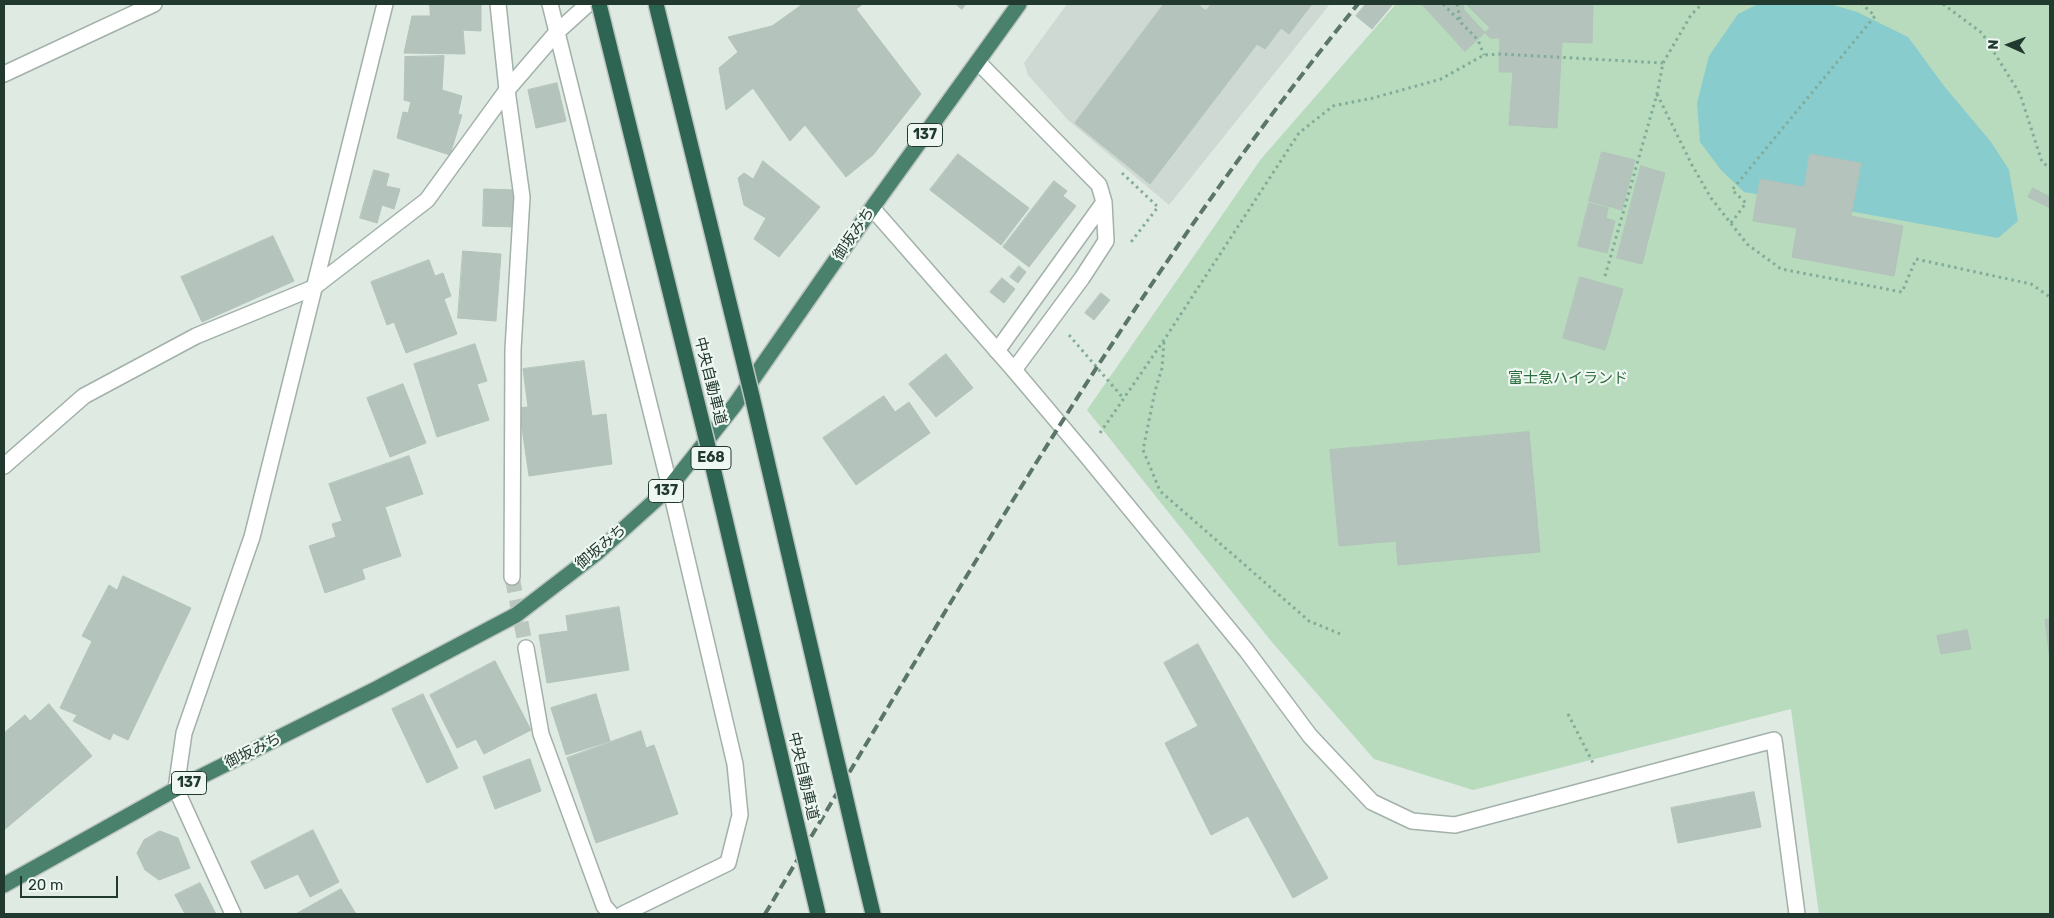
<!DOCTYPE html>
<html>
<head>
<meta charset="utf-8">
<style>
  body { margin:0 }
  #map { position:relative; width:2054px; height:918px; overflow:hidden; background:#dfeae3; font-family:Rubik,sans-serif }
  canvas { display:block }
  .frame { position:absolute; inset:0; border:5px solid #21392f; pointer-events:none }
  .north { position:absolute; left:1984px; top:20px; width:50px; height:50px; -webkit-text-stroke:4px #eff7f2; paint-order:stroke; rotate:272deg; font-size:14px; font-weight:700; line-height:20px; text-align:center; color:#21392f }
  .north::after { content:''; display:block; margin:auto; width:18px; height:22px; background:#21392f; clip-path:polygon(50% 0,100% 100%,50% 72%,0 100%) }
  .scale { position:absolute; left:20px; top:876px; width:98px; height:22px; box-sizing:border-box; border:2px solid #21392f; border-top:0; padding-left:6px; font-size:15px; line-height:18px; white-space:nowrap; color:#21392f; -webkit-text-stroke:4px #eff7f2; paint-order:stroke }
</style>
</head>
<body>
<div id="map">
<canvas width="2054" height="918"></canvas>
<div class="frame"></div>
<div class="north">N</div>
<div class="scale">20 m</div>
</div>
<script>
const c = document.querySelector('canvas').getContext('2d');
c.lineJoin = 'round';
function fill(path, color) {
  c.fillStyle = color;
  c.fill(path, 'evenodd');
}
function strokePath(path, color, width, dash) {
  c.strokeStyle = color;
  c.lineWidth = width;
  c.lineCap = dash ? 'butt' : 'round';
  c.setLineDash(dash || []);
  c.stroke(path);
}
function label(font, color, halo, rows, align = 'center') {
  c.font = font + ' Rubik,"Noto Sans JP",sans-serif';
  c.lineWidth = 4.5;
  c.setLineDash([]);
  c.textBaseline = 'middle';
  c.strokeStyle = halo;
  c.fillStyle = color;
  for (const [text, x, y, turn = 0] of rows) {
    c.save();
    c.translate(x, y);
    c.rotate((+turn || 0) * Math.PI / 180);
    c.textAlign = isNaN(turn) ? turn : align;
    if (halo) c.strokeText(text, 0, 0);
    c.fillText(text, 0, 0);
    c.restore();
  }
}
const built = new Path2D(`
  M1067,4H1330L1169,205L1068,120L1028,75L1024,63Z`);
const green = new Path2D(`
  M1396,4H2050V914H1819L1791,709L1473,790L1374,759L1271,641L1087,410L1261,159Z`);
const water = new Path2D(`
  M1758,4H1830L1857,12L1908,37L1944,86L1991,142L2009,170L2018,221L1998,238L1744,192L1721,170L1700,142L1697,103L1709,56L1738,14Z`);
const building = new Path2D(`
  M430,4H481V31L463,30L465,54L404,53L412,16H430Z
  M803,4H863L856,9L921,94L873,155L846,177L805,125L790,141L753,88L726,110L719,68L738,52L728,37L772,26Z
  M956,4H966L962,9Z
  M1164,4H1197L1206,11L1211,4H1312L1289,34L1281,28L1265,49L1257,44L1150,184L1075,123Z
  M1366,4H1393L1372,29L1356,16Z
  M1422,4H1466L1490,28L1465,51Z
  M1464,4H1593L1592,43L1562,42L1557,128L1509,125L1513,72H1499L1500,38H1490L1464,10Z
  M444,56L442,90L462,96L458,114L462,115L450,155L397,138L403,112L408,113L411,102L404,100L405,57Z
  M557,83L566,121L536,128L528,90Z
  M1602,152L1635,160L1622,210L1589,201Z
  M958,154L1029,208L1001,245L930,190Z
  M1810,154L1861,163L1851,216L1903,226L1894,276L1792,257L1797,228L1753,221L1760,179L1804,187Z
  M763,161L820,207L779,257L754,239L766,218L744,205L738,178L744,173L753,179Z
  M1641,166L1665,173L1642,264L1617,258Z
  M374,170L389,174L386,186L400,189L394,209L382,205L377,223L360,218Z
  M1054,181L1067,191L1063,196L1076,206L1029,267L1003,247Z
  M2033,188L2050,197V208L2028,197Z
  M484,189L515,190L514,227L483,226Z
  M1589,203L1608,208L1606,218L1615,221L1607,253L1578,246Z
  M273,236L294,281L202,322L181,277Z
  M463,251L501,254L496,321L458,318Z
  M429,260L435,276L443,273L451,296L444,299L457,334L406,353L394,322L387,325L371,282Z
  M1019,266L1026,272L1018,283L1010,277Z
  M1580,277L1623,289L1605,350L1563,338Z
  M1002,278L1015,289L1004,303L990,292Z
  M1101,293L1110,300L1094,320L1085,313Z
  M475,344L487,381L477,384L489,420L437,437L414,364Z
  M946,354L973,388L936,417L909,384Z
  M584,361L592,416L606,414L612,464L529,476L519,408L528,407L523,369Z
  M403,384L426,443L390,457L367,398Z
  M884,396L895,412L909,402L930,433L856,485L823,438Z
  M1529,432L1540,552L1398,565L1396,541L1339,546L1330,450Z
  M409,456L423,494L385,507L401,556L362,569L365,579L325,593L309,546L336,537L332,524L342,521L329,484Z
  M123,576L191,608L128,740L113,733L110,740L73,721L77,715L60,708L92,641L82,636L109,585L117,590Z
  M619,607L629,670L547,683L539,635L568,631L566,616Z
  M2050,619V660L2045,620Z
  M1967,630L1971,649L1941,654L1937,636Z
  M1198,644L1328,878L1293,898L1248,816L1211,835L1165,743L1198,726L1164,663Z
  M495,661L531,730L484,754L476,739L457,748L430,695Z
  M423,694L458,768L427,783L392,709Z
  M596,694L610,741L566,755L551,708Z
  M49,704L92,756L4,830V733L25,715L30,721Z
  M641,731L646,748L654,745L678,814L596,843L567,758Z
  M530,759L541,791L495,809L483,777Z
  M1754,792L1761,827L1678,843L1671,808Z
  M313,830L339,882L310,897L298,874L265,889L251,862Z
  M160,831L178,838L190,868L159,880L145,870L137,853L144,840Z
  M200,883L216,914H185L175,895Z
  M341,889L356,914H296Z`);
const minorTunnel = new Path2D(`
  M512,577L526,648`);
const path = new Path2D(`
  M1443,4L1478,40L1484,55
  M1457,4L1461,24
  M1943,4L1982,33L2020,94L2042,162L2050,168
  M1657,94L1692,165L1711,198L1747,244L1781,269L1902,292L1916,259L2031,284L2050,297
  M1122,173L1158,207L1131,242
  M1731,223L1746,203L1732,190L1875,16L1862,4
  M1605,276L1657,94L1663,63L1691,15L1702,4
  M1069,335L1124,399
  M1164,342L1162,368L1155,391L1143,450L1160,491L1309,621L1343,635
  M1100,433L1164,340L1299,133L1333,106L1373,98L1441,79L1484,55L1501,54L1663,63
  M1568,714L1593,763`);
const service = new Path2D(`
  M978,62L1099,185L1104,202L1106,241L1082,278L1014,370
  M997,351L1104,202`);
const minor = new Path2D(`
  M498,4L507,90L522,197L513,349L512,577
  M550,4L674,504L735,764L740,815L728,863L623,914
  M4,74L154,4
  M872,208L1014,370L1085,454L1246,650L1310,736L1372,802L1412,821L1455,825L1774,740L1797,914
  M4,466L84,396L196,336L313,288L427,200L507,90L557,32L588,4
  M526,648L541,734L604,906L611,914
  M176,789L233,914`);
const tertiary = new Path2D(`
  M176,789L184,733L252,537L385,4`);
const trunk = new Path2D(`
  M4,885L176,789L378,688L516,615L598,552L669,488L734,406L872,208L1019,4`);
const motorway = new Path2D(`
  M862,868L873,914`);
const rail = new Path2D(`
  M765,914C951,604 1129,285 1358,4`);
const motorwayBridge = new Path2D(`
  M599,4L706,438L818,914
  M656,4L752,396L862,868`);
const shields = [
  [925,135,35],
  [711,458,40],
  [666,491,35],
  [189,783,35]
];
const shieldNames = [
  ["137",925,135],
  ["E68",711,458],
  ["137",666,491],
  ["137",189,783]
];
const streetNames = [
  ["御坂みち",854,234,-56],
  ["中央自動車道",710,381,76],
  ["御坂みち",601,547,-40],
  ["御坂みち",253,751,-26],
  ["中央自動車道",803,776,77]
];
const parkNames = [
  ["富士急ハイランド",1568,379]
];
fill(built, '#cdd9d2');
fill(green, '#b8dabd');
fill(water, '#88ccce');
fill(building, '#b4c4bc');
strokePath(building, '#b2c3ba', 1);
strokePath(minorTunnel, '#b9c7bf', 15, [15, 8]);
strokePath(service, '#a2b1a9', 18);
strokePath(minor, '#a2b1a9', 18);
strokePath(tertiary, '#a2b1a9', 18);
strokePath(trunk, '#bcc4c1', 18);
strokePath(motorway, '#bcc4c1', 18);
strokePath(path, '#80ac99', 3, [2.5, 4]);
strokePath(service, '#fff', 15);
strokePath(minor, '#fff', 15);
strokePath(tertiary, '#fff', 15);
strokePath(trunk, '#4a816d', 15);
strokePath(motorway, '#2e6452', 15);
strokePath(rail, '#5b756a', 4, [10, 5]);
strokePath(motorwayBridge, '#bcc4c1', 18, []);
strokePath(motorwayBridge, '#2e6452', 15);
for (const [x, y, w] of shields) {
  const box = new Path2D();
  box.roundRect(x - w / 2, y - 11.5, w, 23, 4);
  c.fillStyle = '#eff7f2';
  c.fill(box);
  strokePath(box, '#21392f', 1);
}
label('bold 14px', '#21392f', null, shieldNames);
label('15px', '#21392f', '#eff7f2', streetNames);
label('15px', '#2d6e3d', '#eff7f2', parkNames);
</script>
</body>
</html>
